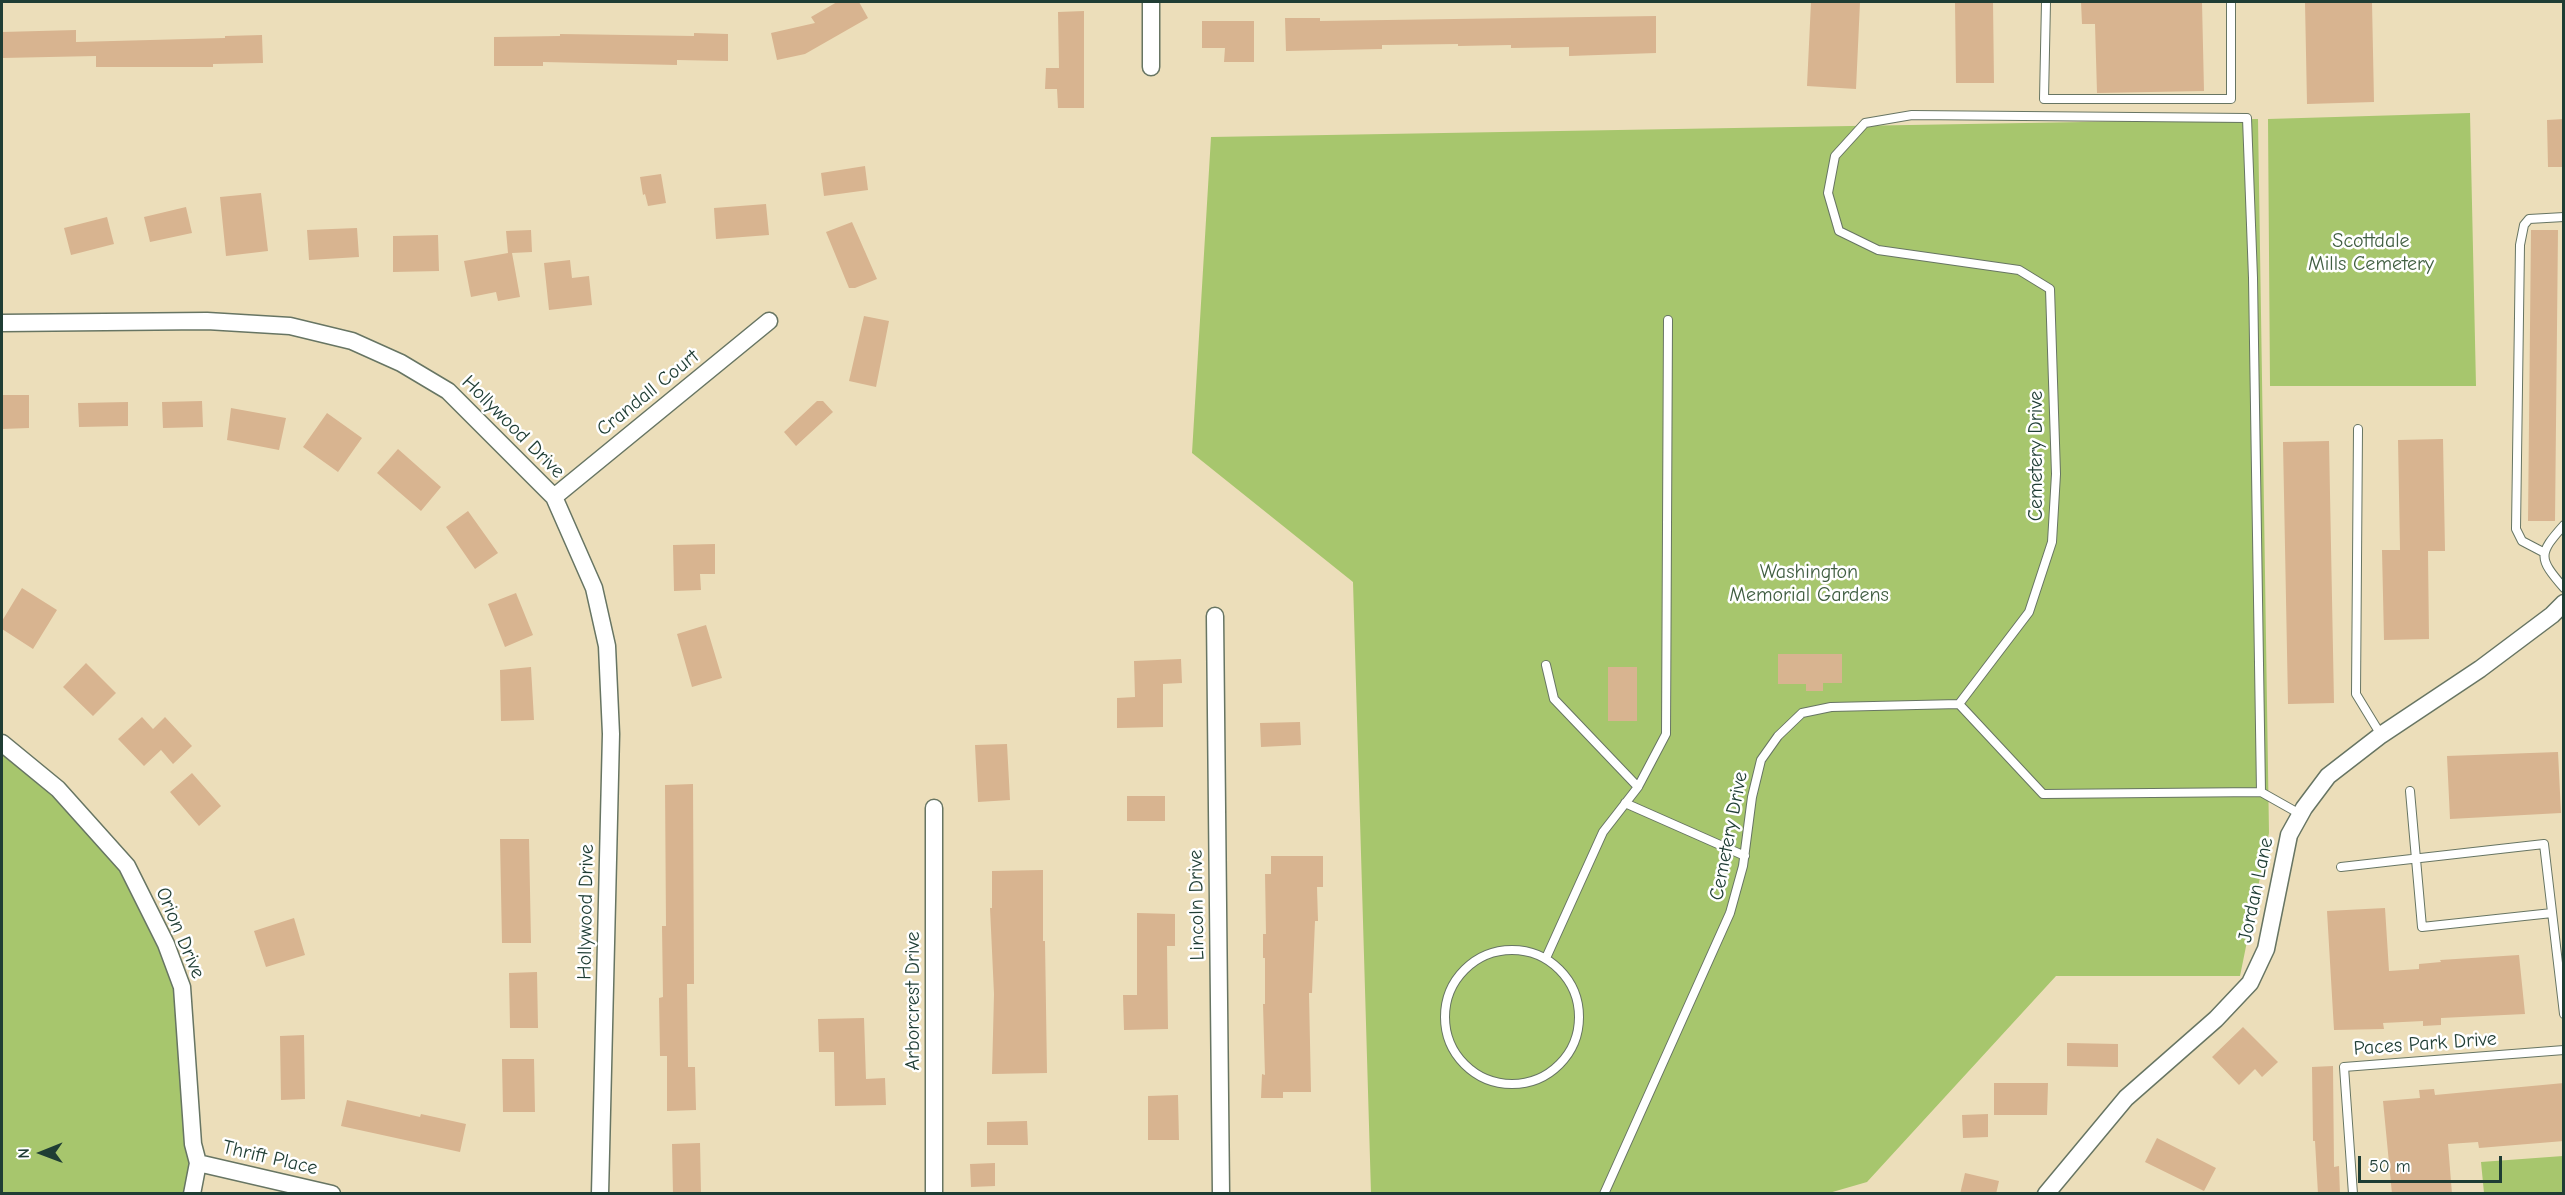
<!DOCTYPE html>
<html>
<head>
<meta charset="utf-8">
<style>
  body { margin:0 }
  #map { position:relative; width:2565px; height:1195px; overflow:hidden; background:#ecdeba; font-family:"Comic Neue",sans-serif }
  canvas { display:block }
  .frame { position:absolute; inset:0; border:3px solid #1f3d34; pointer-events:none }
  .north { position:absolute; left:12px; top:1123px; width:60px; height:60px; -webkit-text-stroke:4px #fff; paint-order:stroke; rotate:269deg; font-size:16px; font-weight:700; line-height:24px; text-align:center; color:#1f3d34 }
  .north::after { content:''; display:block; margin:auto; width:21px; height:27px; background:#1f3d34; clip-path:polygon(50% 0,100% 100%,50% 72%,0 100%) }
  .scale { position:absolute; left:2358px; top:1156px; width:144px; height:27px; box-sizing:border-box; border:3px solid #1f3d34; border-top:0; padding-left:8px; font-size:18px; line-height:21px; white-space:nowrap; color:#1f3d34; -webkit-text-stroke:4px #fff; paint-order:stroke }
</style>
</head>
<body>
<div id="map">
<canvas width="2565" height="1195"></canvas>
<div class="frame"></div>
<div class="north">N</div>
<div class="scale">50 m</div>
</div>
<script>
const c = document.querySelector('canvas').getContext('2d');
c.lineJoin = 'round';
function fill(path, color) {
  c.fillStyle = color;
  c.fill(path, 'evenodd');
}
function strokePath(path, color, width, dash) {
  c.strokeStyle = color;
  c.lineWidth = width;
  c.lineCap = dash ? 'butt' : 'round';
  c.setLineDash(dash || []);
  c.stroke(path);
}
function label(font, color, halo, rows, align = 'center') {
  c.font = font + ' "Comic Neue",sans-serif';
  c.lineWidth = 5;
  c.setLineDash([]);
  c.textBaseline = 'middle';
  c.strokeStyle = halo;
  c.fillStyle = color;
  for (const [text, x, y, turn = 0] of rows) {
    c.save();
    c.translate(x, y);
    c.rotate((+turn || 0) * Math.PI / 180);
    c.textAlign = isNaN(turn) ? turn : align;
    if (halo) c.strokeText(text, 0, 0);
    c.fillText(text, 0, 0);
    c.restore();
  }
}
const green = new Path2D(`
  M2470,113L2476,386H2270L2268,119Z
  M2258,119L2269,833L2240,976H2056L1867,1182L1829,1193H1371L1353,582L1192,453L1211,137Z
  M2,738L134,880L186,981L189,1169L184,1193H2Z
  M2563,1156V1193H2484L2481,1162Z`);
const building = new Path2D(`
  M837,2H859L868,18L805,54L777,60L771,33L815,23L811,17Z
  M1811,2H1860L1856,89L1807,86Z
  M1955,2H1993L1994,83H1956Z
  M2081,2H2202L2204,91L2097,93L2095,24H2082Z
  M2305,2H2372L2374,102L2307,104Z
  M1084,11V108H1058L1057,89H1045L1046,68H1059L1058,12Z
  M1656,16V53L1569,56V47L1511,48V45L1458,46V44L1382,45V49L1286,51L1285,18H1320V21Z
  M1202,21H1254V62H1224L1225,48H1202Z
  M76,30V42L225,38V36L262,35L263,63L213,64V67H96V56L2,58V32Z
  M694,33L728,34V61L677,60V65L543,62V66H494V37L560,36V34L694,36Z
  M2564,119V167H2548L2547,120Z
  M865,166L868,190L824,196L821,173Z
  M661,174L666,203L648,206L645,194L643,195L640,177Z
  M261,193L268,251L226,256L220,197Z
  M766,204L769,235L716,239L714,208Z
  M186,207L192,233L150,242L144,217Z
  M107,217L114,244L71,255L64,228Z
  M852,222L877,279L855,288H849L826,232Z
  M357,228L359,257L309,260L307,230Z
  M531,230L532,252L512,253L520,297L498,301L496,292L471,297L464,261L508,253L506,231Z
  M2531,230H2558L2555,521H2528Z
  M438,235L439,271L393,272V236Z
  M570,260L572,278L589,276L592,305L549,310L544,263Z
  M864,316L889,321L876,387L849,381Z
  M2,395H29V428L2,429Z
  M202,401L203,427L163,428L162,402Z
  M817,401H823L833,412L796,446L784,432Z
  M128,402V426L79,427L78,403Z
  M231,408L286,418L279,450L227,440Z
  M327,413L362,438L338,472L303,447Z
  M2443,439L2445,551H2428L2429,639L2384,640L2382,550H2400L2398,440Z
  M2329,441L2334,703L2288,704L2283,442Z
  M398,449L441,487L421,511L377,473Z
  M468,511L498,553L475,569L446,527Z
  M715,544V574H700L701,590L674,591L673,545Z
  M22,588L57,610L33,649L2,629V621Z
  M516,593L533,635L505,647L488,604Z
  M706,625L722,678L692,687L677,634Z
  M1778,654H1842V683H1823V691H1806V684H1778Z
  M1181,659L1182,683L1163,684V727L1117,728V698L1135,697L1134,661Z
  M86,663L116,693L93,716L63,687Z
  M531,667L534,720L501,721L500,670Z
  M1608,667H1637V721H1608Z
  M142,717L153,729L165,717L192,746L173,764L161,750L144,766L118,739Z
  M1300,722L1301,745L1261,747L1260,723Z
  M1007,744L1010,800L978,802L975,745Z
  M2558,752L2561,813L2450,819L2447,756Z
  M192,773L221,806L199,826L170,792Z
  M693,784L694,984H687L688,1067H695L696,1110L667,1111V1056H660L659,998L663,997L662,926H666L665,785Z
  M1127,796H1165V821H1127Z
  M500,839H529L531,943H502Z
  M1271,856H1323V887H1317L1318,921H1315L1312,993H1309L1311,1092H1283V1098H1261L1262,1074L1265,1075L1263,1004H1265V958H1263V934H1266L1265,874H1271Z
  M1043,870V941H1045L1047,1073L992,1074L994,994L990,908H992V871Z
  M2385,908L2389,971L2419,969V964L2441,962L2440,960L2519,955L2525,1014L2441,1018V1025L2423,1026V1021L2383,1023L2384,1029L2334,1030L2327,911Z
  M1137,913L1175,914V946H1167L1168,1029L1124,1030L1123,995H1137Z
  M294,918L305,955L266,967L254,931Z
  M537,972L538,1028H510L509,973Z
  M864,1018L866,1079L885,1078L886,1105L835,1106L834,1052H819L818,1019Z
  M2243,1027L2278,1062L2262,1077L2255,1069L2239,1085L2212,1057Z
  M304,1035L305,1099L281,1100L280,1036Z
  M2067,1043L2118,1044V1067L2067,1066Z
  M502,1059H534L535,1112H503Z
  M2333,1066L2334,1167L2339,1166L2340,1194H2318L2315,1141H2313L2312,1067Z
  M1994,1083H2048L2047,1115H1994Z
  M2564,1083V1141L2479,1148L2478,1142L2448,1144L2452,1194H2392L2383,1101L2420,1098L2419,1090L2434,1089L2435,1095Z
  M1178,1095L1179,1140H1148V1096Z
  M347,1100L420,1117L421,1114L466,1124L460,1152L341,1126Z
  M1988,1114V1137L1963,1138L1962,1115Z
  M1027,1121L1028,1145H987V1122Z
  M2157,1138L2216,1168L2204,1191L2145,1162Z
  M700,1143L701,1194H673L672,1144Z
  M995,1163V1186L971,1187L970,1164Z
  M1965,1173L1999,1181L1996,1194H1960Z`);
const service = new Path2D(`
  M2046,2L2044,99H2231V2
  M2358,429L2356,694L2381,735
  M2564,525C2538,554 2538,558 2564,588
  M2543,552L2522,541L2516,529L2520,245L2524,225L2529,219L2564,217
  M1546,665L1554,699L1638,787
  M1959,704L2043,794L2261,792L2300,814
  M2410,791L2422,927L2552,913
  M1625,803L1745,856
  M2341,867L2544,844L2564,1014
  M1445 1017a67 67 0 1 1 134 0a67 67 0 1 1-134 0Z
  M1546,958L1603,832L1638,787L1666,734L1668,320
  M1604,1194L1730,913L1743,866L1752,797L1761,760L1778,736L1802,713L1831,707L1959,704L2029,612L2052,542L2056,474L2050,289L2019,270L1878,250L1839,231L1828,193L1835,156L1865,123L1912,115L2247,118L2253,278L2261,792
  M2353,1194L2344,1067L2564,1050`);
const minor = new Path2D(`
  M1151,67V2
  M2,323L207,321L290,326L352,341L401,363L448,391L554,497L594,588L607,646L611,734L600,1194
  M554,497L769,321
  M1215,616L1221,1194
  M2,743L58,789L127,866L166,944L182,987L193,1144L198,1163L192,1194
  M198,1163L332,1194
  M934,1194V808
  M2046,1194L2126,1098L2216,1019L2250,983L2266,949L2289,835L2304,808L2328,776L2381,735L2480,669L2552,615L2564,603`);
const parkNames = [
  ["Scottdale",2371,241],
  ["Mills Cemetery",2371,264],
  ["Washington",1809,572],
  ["Memorial Gardens",1809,595]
];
const streetNames = [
  ["Crandall Court",648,393,-39],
  ["Hollywood Drive",513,427,45],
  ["Cemetery Drive",2036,456,-90],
  ["Cemetery Drive",1729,836,-79],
  ["Jordan Lane",2256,890,-78],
  ["Lincoln Drive",1197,905,-91],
  ["Hollywood Drive",586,912,-89],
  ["Orion Drive",180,933,67],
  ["Arborcrest Drive",913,1001,-90],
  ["Paces Park Drive",2425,1044,-4],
  ["Thrift Place",270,1158,13]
];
fill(green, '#a7c66d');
fill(building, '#d8b490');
strokePath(service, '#677563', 10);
strokePath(minor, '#677563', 19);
strokePath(service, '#fff', 8);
strokePath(minor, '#fff', 16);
label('20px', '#415f42', '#fff', parkNames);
label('20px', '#1f3d34', '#fff', streetNames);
</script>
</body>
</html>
